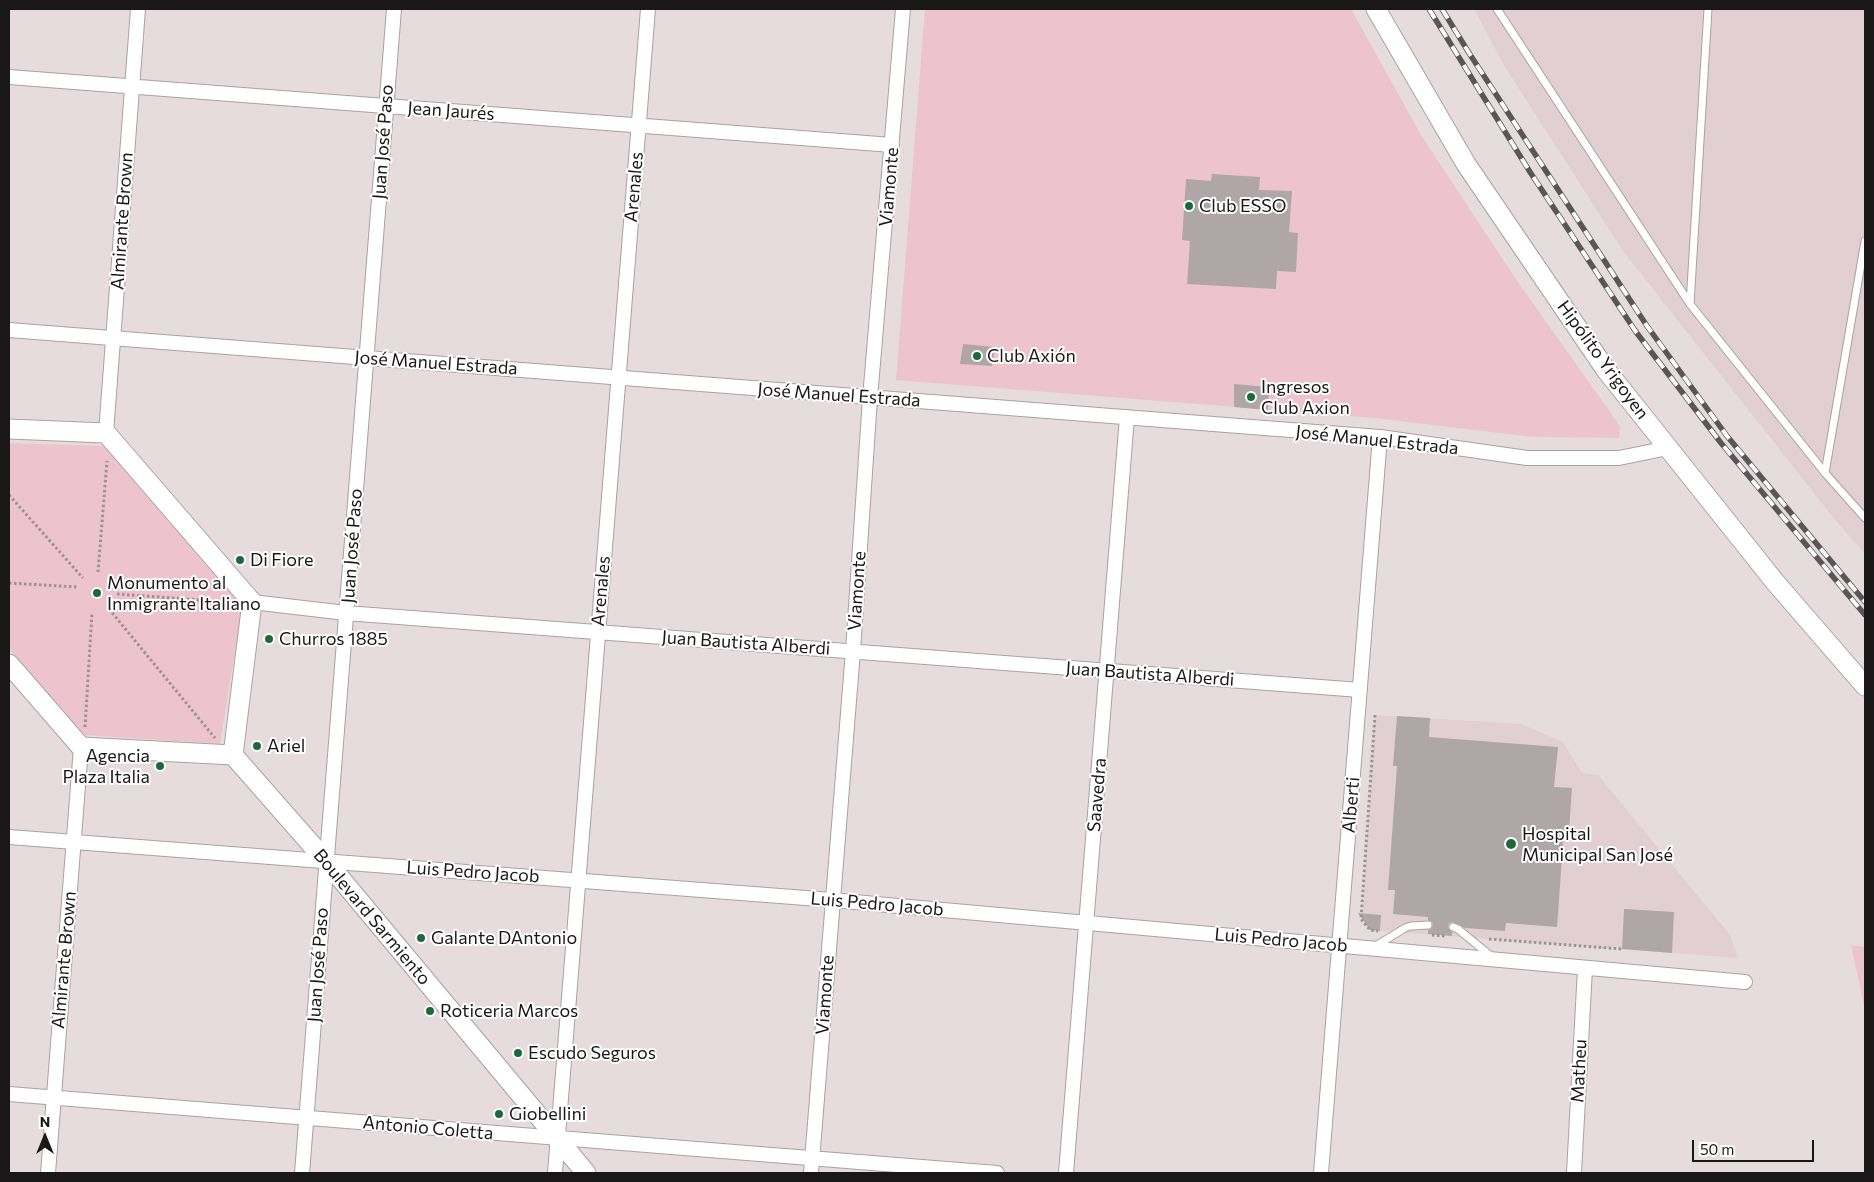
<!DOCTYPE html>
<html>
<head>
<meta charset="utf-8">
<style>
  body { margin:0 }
  #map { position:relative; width:1874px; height:1182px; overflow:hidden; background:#e6dcde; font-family:Commissioner,sans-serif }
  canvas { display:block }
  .frame { position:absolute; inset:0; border:10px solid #1a1718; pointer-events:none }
  .north { position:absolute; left:20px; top:1112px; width:50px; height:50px; -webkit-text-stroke:4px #fff; paint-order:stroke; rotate:0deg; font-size:14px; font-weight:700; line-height:20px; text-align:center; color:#1a1718 }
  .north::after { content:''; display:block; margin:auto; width:18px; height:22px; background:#1a1718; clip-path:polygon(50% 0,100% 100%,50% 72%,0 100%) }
  .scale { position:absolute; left:1692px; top:1140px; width:122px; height:22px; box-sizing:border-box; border:2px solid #1a1718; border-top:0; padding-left:6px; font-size:15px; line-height:18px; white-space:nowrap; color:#1a1718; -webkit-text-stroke:4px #fff; paint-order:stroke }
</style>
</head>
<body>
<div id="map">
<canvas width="1874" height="1182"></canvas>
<div class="frame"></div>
<div class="north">N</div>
<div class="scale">50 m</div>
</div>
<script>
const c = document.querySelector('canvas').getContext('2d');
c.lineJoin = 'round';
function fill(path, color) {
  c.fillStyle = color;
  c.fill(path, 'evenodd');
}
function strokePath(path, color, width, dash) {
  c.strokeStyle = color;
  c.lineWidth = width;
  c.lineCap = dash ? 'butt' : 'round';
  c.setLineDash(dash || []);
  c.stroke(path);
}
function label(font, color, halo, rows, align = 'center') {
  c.font = font + ' Commissioner,sans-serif';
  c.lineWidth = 4;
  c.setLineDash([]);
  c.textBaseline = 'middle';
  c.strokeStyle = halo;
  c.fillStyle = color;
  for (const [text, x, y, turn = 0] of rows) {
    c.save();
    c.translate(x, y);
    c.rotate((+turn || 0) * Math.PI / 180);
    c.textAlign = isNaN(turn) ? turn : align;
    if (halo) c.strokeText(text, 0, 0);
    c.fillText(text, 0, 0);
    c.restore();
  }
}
const built = new Path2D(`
  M1474,9H1865V554L1832,516L1623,251L1505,67Z
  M1375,715L1521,724L1563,742L1582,773L1598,775L1730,935L1738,958L1370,930L1362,919Z`);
const green = new Path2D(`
  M925,9H1351L1421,135L1515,278L1620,426L1619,438L1533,437L1374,418L896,380Z
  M9,443L108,446L243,603L220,744L85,735L9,649Z
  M1851,945L1865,947V1010Z`);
const building = new Path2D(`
  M1212,174L1260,177L1259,190L1292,191L1289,232L1298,233L1296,272L1277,271L1276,289L1187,284L1190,241L1182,240L1186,179L1211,181Z
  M963,344L995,347L992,366L960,364Z
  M1234,384L1269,387L1268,410L1234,407Z
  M1397,716L1430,718L1429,737L1558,747L1554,787L1572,788L1569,830H1564L1557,927L1506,923L1505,931L1465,928L1453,922L1449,923L1448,927L1452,932V936L1428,934V930L1431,929L1433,925L1432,922L1428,920V917L1393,914L1395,890H1388L1397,766H1393Z
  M1624,909L1674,912L1672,953L1622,949Z
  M1358,913L1381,915L1380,931L1370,930Z`);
const path = new Path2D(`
  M9,495L83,578
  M98,572L107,461
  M9,583L77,587
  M117,594L229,602
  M109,609L215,738
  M1375,715L1361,919L1370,930L1378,931
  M85,727L92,613
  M1432,935L1445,936
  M1489,939L1622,949`);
const lane = new Path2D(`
  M1497,9L1690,304L1825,473L1865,518
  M1690,304L1708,9
  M1825,473L1865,241
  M1453,927L1458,929L1492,957
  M1374,947L1405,928L1411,926L1428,925`);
const street = new Path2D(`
  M9,77L892,145
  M9,330L1380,437L1527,458H1619L1668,448
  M106,433L138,9
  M252,602L346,613L1360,690
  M9,837L832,900L1745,982
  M9,1094L997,1173
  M48,1173L81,747
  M302,1173L394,9
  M555,1173L648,9
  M811,1173L853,651L870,398L903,9
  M1066,1173L1127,417
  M1321,1173L1380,437
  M1574,1173L1585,968`);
const secondary = new Path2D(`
  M1376,9L1466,164L1606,370L1775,582L1865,686
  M9,429L106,433L252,602L233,755
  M9,664L81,747L233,755L326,861L586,1173`);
const rail = new Path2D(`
  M1429,9L1530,172L1636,332L1721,443L1865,615
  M1442,9L1469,53L1647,326L1727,436L1865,602`);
const markers = [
  [1189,206,5,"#1d6a39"],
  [977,356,5,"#1d6a39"],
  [1251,397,5,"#1d6a39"],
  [240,560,5,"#1d6a39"],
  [97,593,5,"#1d6a39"],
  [269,639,5,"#1d6a39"],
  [257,746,5,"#1d6a39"],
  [160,766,5,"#1d6a39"],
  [1511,844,6,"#1d6a39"],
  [421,938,5,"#1d6a39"],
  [430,1011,5,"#1d6a39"],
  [518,1053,5,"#1d6a39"],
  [499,1114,5,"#1d6a39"]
];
const streetNames = [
  ["Jean Jaurés",451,111,4],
  ["Juan José Paso",383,142,-86],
  ["Arenales",634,187,-85],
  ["Viamonte",889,187,-85],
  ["Almirante Brown",122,221,-86],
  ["Hipólito Yrigoyen",1603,360,54],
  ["José Manuel Estrada",436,363,4],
  ["José Manuel Estrada",839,395,4],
  ["José Manuel Estrada",1377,440,6],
  ["Juan José Paso",352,546,-86],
  ["Arenales",601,591,-85],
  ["Viamonte",857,591,-86],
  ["Juan Bautista Alberdi",746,643,4],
  ["Juan Bautista Alberdi",1150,674,4],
  ["Saavedra",1097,795,-85],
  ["Alberti",1351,805,-85],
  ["Luis Pedro Jacob",473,872,4],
  ["Luis Pedro Jacob",877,904,5],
  ["Boulevard Sarmiento",372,917,50],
  ["Luis Pedro Jacob",1281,940,5],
  ["Almirante Brown",64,960,-85],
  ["Juan José Paso",318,965,-86],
  ["Viamonte",825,995,-86],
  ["Matheu",1579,1071,-87],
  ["Antonio Coletta",428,1128,5]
];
const poiNames = [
  ["Club ESSO",1199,206],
  ["Club Axión",987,356],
  ["Ingresos",1261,387],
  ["Club Axion",1261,408],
  ["Di Fiore",250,560],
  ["Monumento al",107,583],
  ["Inmigrante Italiano",107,604],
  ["Churros 1885",279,639],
  ["Ariel",267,746],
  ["Agencia",150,756,"right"],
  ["Plaza Italia",150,777,"right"],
  ["Hospital",1522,834],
  ["Municipal San José",1522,855],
  ["Galante DAntonio",431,938],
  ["Roticeria Marcos",440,1011],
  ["Escudo Seguros",528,1053],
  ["Giobellini",509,1114]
];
fill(built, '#e1cfd3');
fill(green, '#edc4ce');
fill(building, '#afa6a8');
strokePath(lane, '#aaa1a3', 9);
strokePath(street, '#aaa1a3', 16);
strokePath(secondary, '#aaa1a3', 21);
strokePath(path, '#9a9395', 3, [2.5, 2.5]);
strokePath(lane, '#fff', 7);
strokePath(street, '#fff', 14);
strokePath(secondary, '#fff', 19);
strokePath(rail, '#5a5556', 5.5);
strokePath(rail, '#fff', 4, [11]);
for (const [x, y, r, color] of markers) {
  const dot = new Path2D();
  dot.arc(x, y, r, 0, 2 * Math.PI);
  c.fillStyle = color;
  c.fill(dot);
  strokePath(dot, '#fff', 2);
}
label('18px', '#1a1718', '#fff', streetNames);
label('18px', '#1a1718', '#fff', poiNames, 'left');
</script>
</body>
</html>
